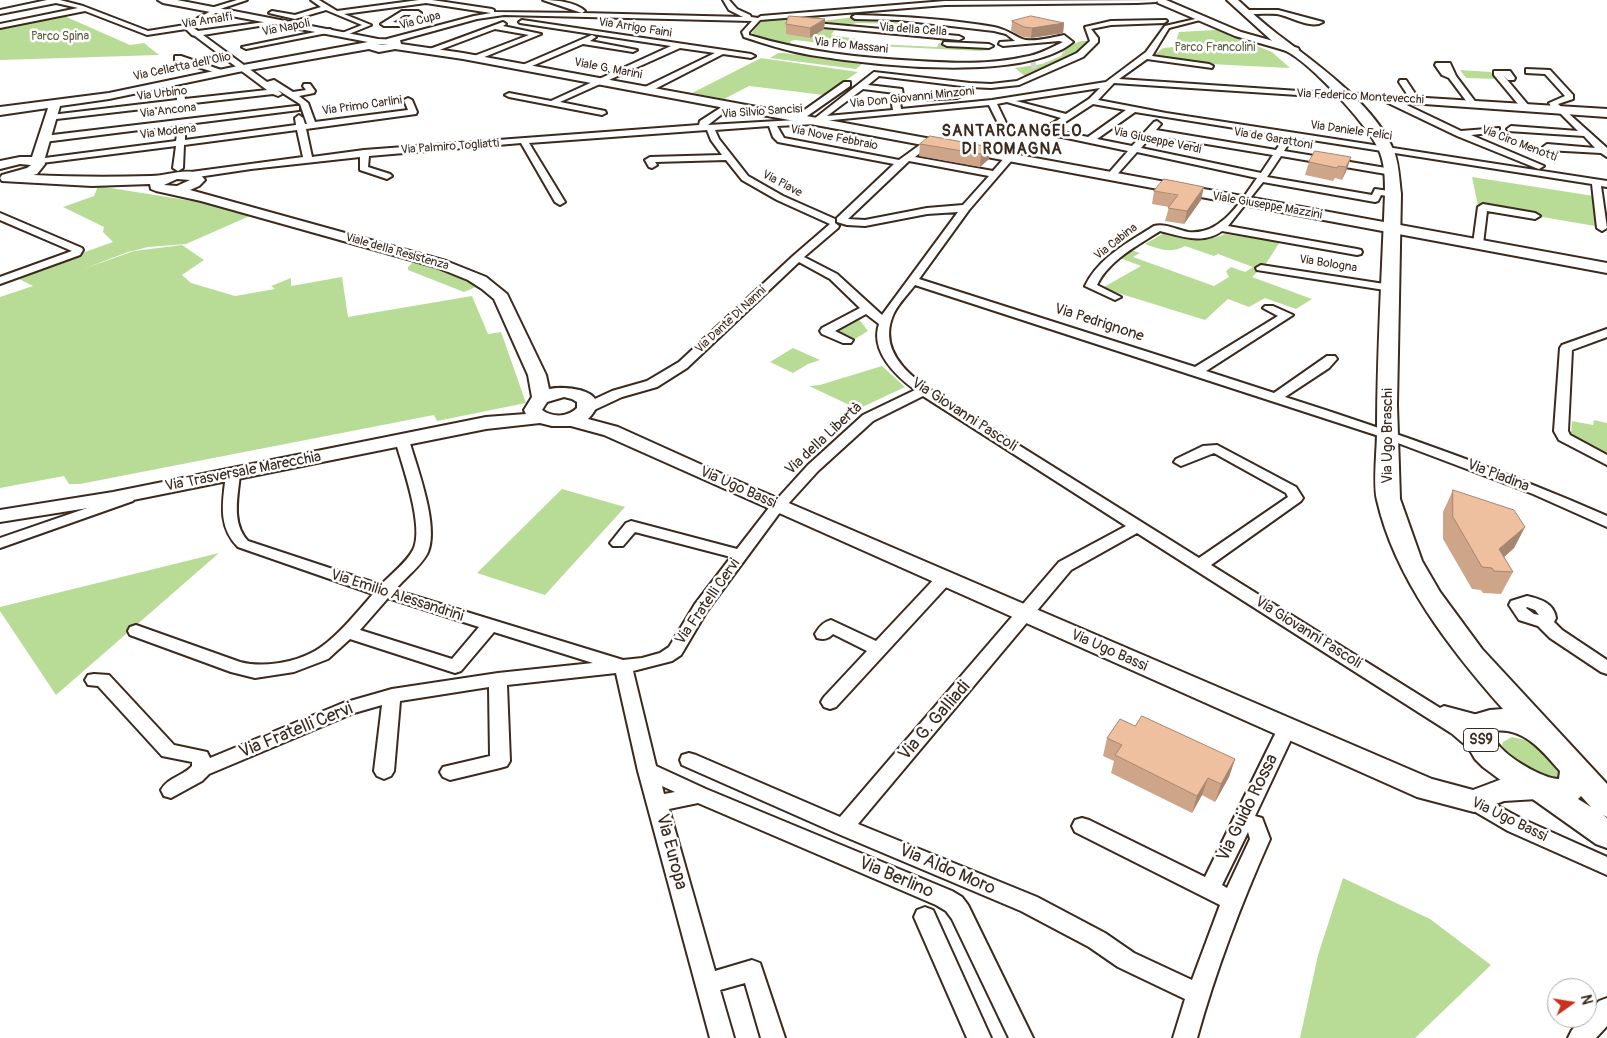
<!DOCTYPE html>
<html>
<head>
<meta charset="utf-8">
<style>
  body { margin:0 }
  #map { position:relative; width:1607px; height:1038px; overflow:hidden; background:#fff; font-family:Pangolin,sans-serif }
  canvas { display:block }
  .north { position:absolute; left:1547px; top:978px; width:50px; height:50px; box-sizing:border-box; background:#fff; border:1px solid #b1aaa5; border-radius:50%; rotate:77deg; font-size:14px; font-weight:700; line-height:20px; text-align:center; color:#3b2a1e }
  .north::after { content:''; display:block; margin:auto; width:18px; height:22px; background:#c8321e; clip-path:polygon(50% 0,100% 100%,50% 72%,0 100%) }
</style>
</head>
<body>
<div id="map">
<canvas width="1607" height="1038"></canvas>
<div class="north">N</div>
</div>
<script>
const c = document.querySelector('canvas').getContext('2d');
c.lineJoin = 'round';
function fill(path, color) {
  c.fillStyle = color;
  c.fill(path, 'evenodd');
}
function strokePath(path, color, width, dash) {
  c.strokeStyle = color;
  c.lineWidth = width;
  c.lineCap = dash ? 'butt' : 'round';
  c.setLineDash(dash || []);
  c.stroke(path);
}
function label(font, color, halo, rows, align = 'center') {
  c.font = font + ' Pangolin,sans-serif';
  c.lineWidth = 5;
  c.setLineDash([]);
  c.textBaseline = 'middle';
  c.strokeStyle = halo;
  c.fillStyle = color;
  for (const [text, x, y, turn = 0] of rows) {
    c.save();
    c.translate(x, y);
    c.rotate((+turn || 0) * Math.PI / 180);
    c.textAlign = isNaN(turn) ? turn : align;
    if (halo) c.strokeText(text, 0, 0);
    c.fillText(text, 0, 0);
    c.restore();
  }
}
const green = new Path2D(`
  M884,14L911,16L909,19L899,18L897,20L904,22L902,24L857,23L836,28L831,35L857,39L853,41L830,40L819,43L795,40L791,41L789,45L782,46L752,33L758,23L782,16H820L819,20L797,24L855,17L882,16Z
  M62,15L130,45L144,43L159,55L0,60V28Z
  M1216,30L1272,52L1290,68L1189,63L1152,57L1163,48L1174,47L1179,32Z
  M1081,41H1092L1080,52L1026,77L1015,68L1042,64L1061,56L1067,46Z
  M939,43L989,46L987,48L990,50L980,51L877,46V44L937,47Z
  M778,53H784L862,64L856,69L770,58Z
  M761,58L858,72L824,95L749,86L724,99L692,93Z
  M1460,70L1491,72L1498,79L1466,78Z
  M1472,177L1594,196L1595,226L1478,206Z
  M98,186L218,205L252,215L186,244L148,247L128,252L83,269L134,251L182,245L204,260L182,275L191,283L235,296L275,289L271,286L291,278V286L342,277L348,317L472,296L488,334L501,332L526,403L437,421L434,415L80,484H69L64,476L0,488V297L33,286L15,277L113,242L103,232L104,227L63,207L94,196Z
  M1164,233C1184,237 1206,243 1225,234L1280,242L1265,265L1252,277L1312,299L1296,309L1265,298L1249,307L1228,299L1205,320L1102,288L1141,266L1120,258L1131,250L1140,253L1133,257L1214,286L1229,277L1226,271L1231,267L1245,272L1253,267L1218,254L1214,256L1185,246C1170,254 1159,249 1145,244Z
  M415,260L462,276L478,286L464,292L408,270V267Z
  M858,318L868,331L855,339L836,330Z
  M793,348L820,360L808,364L793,373L770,362Z
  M882,366L905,387L858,409L809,386L820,385Z
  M1594,420L1607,423V456L1573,437L1571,434L1572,421L1593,425Z
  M562,489L625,507L545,595L477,573Z
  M219,553L56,695L0,611V607Z
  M1512,737L1531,741L1560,768L1558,777L1555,779L1538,778L1504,753L1502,745L1503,742Z
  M1343,878L1430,919L1491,965L1415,1038H1300L1318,955Z`);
const streetTunnel = new Path2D(`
  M1061,52L1062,50
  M1031,65L1036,64`);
const street = new Path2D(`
  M47,0H60L83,6L148,31L185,25L211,11V8L237,0H247L220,9L219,11L192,27L198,31L280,20L281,21L278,23L203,35L267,82L274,80L293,92L306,90L303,86L304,84H310L315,91L314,93L299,96L308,103L315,122L408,110L404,100L408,98L412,100L417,112L416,114L306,129L312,157L364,150L699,125L700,121L728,103L732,105L731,107L708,125L796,120V116L844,82H850V86L803,119H814L874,72L970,83L991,84L1017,81L1077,53L1090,41L1085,27L1111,21L1166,20L1167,21L1164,23L1111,25L1091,29L1098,38V42L1083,57L1019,85L991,88L970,87L879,76L868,85L902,89L903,96L957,94L961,96L957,98L900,101L901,109L992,100L1106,82L1146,52L1165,26L1204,17V19L1169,28L1152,56L1209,64L1213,66L1212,68L1147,59L1119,79L1344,94L1348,96L1344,98L1114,83L1098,100L1166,113L1607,181V187L1601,186L1607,228L1602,231L1597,228L1592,184L1293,137L1284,151L1392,169L1397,172L1392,175L1281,156L1267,177L1372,195L1375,189L1396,192L1398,194L1393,197L1381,195L1378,201L1375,202L1263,182L1228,226L1357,249L1361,250L1362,252L1361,254L1357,255L1222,231C1203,245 1181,236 1160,231C1137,246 1109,260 1097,285L1121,297L1115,300L1085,286C1099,257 1129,242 1154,226C1165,223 1178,230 1188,232C1221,236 1241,201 1257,178L1137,152L1113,179H1107V175L1128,151L1043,133V129L1061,118L1007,102L997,104L1009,129L1005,132L1001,129L989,105L822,121L816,124L777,126L784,138L899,160L928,139L932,142L931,144L915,157L993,171L1006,156H1012V160L969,210L919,279L1195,367L1278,316L1263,308L1265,306H1273L1293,315L1206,371L1274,393L1327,356H1335L1337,359L1329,368L1285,397C1395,432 1502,470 1607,516V527L1533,494L1382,437L915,285C908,294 899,303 894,313C873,358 924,386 956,406L1199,558L1288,497L1286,493L1214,453L1181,466L1174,462L1176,459L1203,446L1217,445L1296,487L1303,498L1301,501L1211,565L1440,708L1444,706L1489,718L1492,723L1489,728L1483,730L1468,726L1486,740L1488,745L1486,750C1472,755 1462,741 1451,733L1137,533L1071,570L858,824L1037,897L1105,933L1134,953L1192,980L1220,905L1075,832L1072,826L1075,820L1082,818L1089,820L1205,877L1280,724L1287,722L1294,724L1296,729L1255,816L1262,818L1270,839C1241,904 1216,970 1197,1038H1173L1185,999L1118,967L1089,947L1021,911L836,833L682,765L680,760L682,755L689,753L696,755L840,817L1059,562L1126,526L923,396L873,421L818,471L778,515L707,611L681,655L672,661L633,671L656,766L706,789L952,891L962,897L968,905L1033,1038H1009L952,919L946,911L936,905L698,803L669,809L715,971L752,960L760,963L785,1038H761L745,983L720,990L734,1038H710L638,771L616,673L507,685L510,761L507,766L500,768L450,780L443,777L440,772L443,767L490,756L489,687L400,701L394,771L391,776L384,779L377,776L374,771L382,705L354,713L209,774L202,781L171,798L164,796L161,790C167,778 183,776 192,766V762L162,756L98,686L88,685L85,680L88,675L94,674L109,675L174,745L207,752L210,758L343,703L392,689L498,673L593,663L494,632L461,671L455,673L350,639L328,659L294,672L255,678L231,672L130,635L128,631L130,627L136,625L240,662C263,668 294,663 315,651C335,640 358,611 373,594L238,547C217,526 223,501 226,474L228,471H238L240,474C238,496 231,523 248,541L381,585C391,574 406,563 413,550C425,528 402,464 395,440L402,436L409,440C417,468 439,525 428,552C423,564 404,579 395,590L623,660L642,658L660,653L669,647L695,604L731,557L635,532L623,546H613L610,543L626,523L631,521L737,549L768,509L808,465L863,415L915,390C895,375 870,351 879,324L866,314L835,331L853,340L851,343H843L822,334L820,331L822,328L860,308L830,279L799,262L687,368L657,387L622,397L592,411L587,412L580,408L582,405L612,391L647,381L679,362L793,256L830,224L777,200L742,180L726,160L655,162L657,165L652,168L649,167L645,160L650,157L722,155L711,140L707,130L529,143L565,202L560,205L555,202L521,143L369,156L368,167L390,174L392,176L387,179L360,170V157L251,169L191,178L186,175L191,172L303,157L297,130L184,145L183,168L178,171L173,168L176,146L34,164L32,162L37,159L176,141L177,135L181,132L185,135V140L296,125L295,118L299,115L303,118L305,124H307L300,104L278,90L282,94L278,96L273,94L185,104V109L181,111L177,109V105L48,120V116L51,115L177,100V98L162,85L166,83L184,95L185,99L267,90L195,36L192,35L186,29L147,35L85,11L0,28V24L78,8L56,3L0,14V10ZM1100,88L1089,99L1066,114L1016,101ZM863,89L895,93V97L891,99L893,110L827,116ZM1093,104L1126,110L1088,137L1053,130ZM1135,112L1285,136L1276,150L1156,130L1161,124L1157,121L1154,122L1132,146L1097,139ZM769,126L773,137L778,142L894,164L837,218V222L847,225L865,226L927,214L958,212L882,315L837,274L804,257L838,228L839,226L835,223V219L783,196L748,176L719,139L715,130ZM1152,135L1273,155L1261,173L1141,148ZM909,161L989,176L963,205L927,208L865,220L848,219ZM388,598L479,627L452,659L360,630ZM662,786L675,792L664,794ZM1248,832L1250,839L1227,888L1222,885Z
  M311,0H319L337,11L419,0H432L492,9L494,10V12L582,13L543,0C555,0 576,2 585,11L582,13L743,17L729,10L723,0H729L737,9L750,15L751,17L758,18L761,16L945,1L1159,0L1156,2L1137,3L945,5L760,20L749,32V35C805,52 860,58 918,61C953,63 989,65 1024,57C1038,55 1051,48 1063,42L1059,41L1003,46L999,44L1000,42L1015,41L1006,34L994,31L899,20L855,19L852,17L855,15C901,16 948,19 994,27C1005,29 1013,35 1022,39C1031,43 1055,37 1064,35L1073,42C1024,83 871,65 810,55C788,51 765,44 744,37L742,32L752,21L504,15L477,19L390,43L386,41L387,39L474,16L491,13L426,3L344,14L371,25L344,36L341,34L342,33L362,25L326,10L295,19L269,13L272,11L295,15L321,7Z
  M1247,10H1278L1323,22C1311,30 1290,16 1277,14C1266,13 1255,15 1245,13V11Z
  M402,11H418L421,13L405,26H384L381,24ZM404,15H411L401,23L393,22Z
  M522,20L751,54L755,56L751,58L723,54L649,92H643V88L715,53L680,48L560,102L605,111L606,113L602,115L509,97L505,95L509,93L551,101L671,46L520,23L519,22Z
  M503,22L506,24L503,26L541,34L477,60L473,58L474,56L529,35L495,29L434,52L427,50Z
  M804,22L959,36L963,38L959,40L802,25V23Z
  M330,29L333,31L332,32L246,49L242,47Z
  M592,35L596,37L590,41L637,50L633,52L583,44L525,69L518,67Z
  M944,42L989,44L993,46L989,48L947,46L943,44Z
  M175,56H181L227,72L220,74L175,60Z
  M1436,63H1450L1456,76L1477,104L1476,106H1470L1449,78L1442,75L1435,65Z
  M1526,69L1550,70L1573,95V99L1558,104L1607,148V157L1601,153L1547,150L1543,147L1547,144L1595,148L1584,136L1508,131L1507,129L1511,126L1578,131L1558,111H1554L1549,103L1565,96L1545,74L1526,73Z
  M1494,71H1510L1515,78L1514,80H1508L1503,75L1529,106V110H1523L1494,75Z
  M1400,80H1406L1420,101L1419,103H1413L1399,82Z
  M1384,97H1390L1461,131L1499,128V132L1471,135L1544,166L1539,169L1536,168L1457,136L1384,101Z
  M296,106H299V110L44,142L40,139L44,136Z
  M1483,204L1535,213L1540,216L1535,219L1487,211L1483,244L1478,247L1473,244L1478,207Z
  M0,213L82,248L83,250L80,255L0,284V277L72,251L0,220Z
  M1261,265L1391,285L1397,288L1391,291L1257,270L1256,268Z
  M1607,329V337L1572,350L1568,431L1570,435L1607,455V465L1559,440L1554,431L1560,348L1562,345Z
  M128,494L133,495L135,498L133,501L0,548V538Z
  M944,574L950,575L952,579L950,583L836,707L830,709L824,707L821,702L824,697L867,651L833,634C828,639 824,640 817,638L815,634C819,627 823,622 831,620L876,641L938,575Z
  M1527,596C1540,599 1554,603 1556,618L1554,622L1562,630L1607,660V674L1601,672L1550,638L1538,626L1519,620L1509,605L1511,601ZM1527,607L1535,610L1539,615L1534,614L1526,608Z
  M1474,793L1522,819L1607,857V875L1508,831L1467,807L1464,801L1467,795Z
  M925,907L933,910L991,1038H967L914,917L917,910Z
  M1607,998V1026L1596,1038H1568L1572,1030L1583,1018H1587V1014L1599,1001Z`);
const secondary = new Path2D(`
  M158,0H177L378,39L400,40L401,44L463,53L1607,263V273L463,59L395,49L379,52L369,49L238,72L109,99L60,106L44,161L45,164L37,174L33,175C72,177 112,177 151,176C166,176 178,170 193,172C199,173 201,175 205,180L199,186L190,190L446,261L486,277L507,294L546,375L549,389C567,385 616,391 588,419L618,427L742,483L1432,779L1473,790L1502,779L1537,777L1547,780L1551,788L1547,796L1537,799L1504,801L1474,812L1417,797L604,435L571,426H552L540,423L486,429L113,504L0,522V510L113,492L486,417L526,414L524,410L532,397L528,375L494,299L482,289L468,280L436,267L201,201L156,191L151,189L150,184L92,186L2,181L0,178L2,175L27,168L31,165L20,164L0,169V161L20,157H32L48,108L0,115V107L109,93L238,66L368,42L163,3ZM382,44H389L377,45ZM177,179L190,180L177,186L164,185ZM564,397L572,399L577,402V408C568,417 553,418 542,410L547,402Z
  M1157,0H1166L1241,32L1298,48L1299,50L1294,53L1235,36L1158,3Z
  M1344,93L1607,109V117L1340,98L1338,96Z`);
const primary = new Path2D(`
  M1227,0H1238C1250,11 1263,23 1276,33C1314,62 1373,103 1393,149C1399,162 1399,179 1401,194L1397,405L1400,499L1422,561L1440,592L1482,649L1607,784V817L1603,815L1607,818V848L1596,844L1527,795L1510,787L1483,767L1475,759L1468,747L1464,732L1473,715L1490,710L1503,709C1450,649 1395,579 1377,500C1373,484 1377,450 1377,432C1377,353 1382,273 1385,194C1385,179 1385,162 1378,148C1368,125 1304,55 1281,49ZM1494,731C1524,727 1542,751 1560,771L1559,779C1543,779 1506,757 1497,743C1495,740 1494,735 1494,731ZM1581,796L1591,807L1578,799Z`);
const wall = new Path2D(`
  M825,19L824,29L810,38L786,34V24Z
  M1012,21L1064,23L1063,33L1031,38L1023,37L1011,31Z
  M920,144L990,147L989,159L980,167L919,156Z
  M1351,157L1347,169L1342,180L1335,178L1333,181L1305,175L1309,162Z
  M1154,191L1201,200L1184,224L1165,221L1169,207L1152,204Z
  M1453,490L1525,527L1514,548L1504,557L1513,572L1501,594L1483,593L1481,590L1472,589L1443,539V512Z
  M1135,726L1235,759L1229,777L1215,802L1202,795L1192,813L1111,773L1114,761L1103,756L1107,738Z`);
const shadedWall = new Path2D(`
  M825,19L824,29L810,38V28Z
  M1064,23L1063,33L1031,38L1032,28Z
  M990,147L989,159L980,167L981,154Z
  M1351,157L1347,169L1342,180L1346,167Z
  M1204,187L1201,200L1184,224L1187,211Z
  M1525,527L1514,548L1491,569L1499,549Z
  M1235,759L1229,777L1215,802L1221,784Z
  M1208,778L1202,795L1192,813L1197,796Z`);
const building = new Path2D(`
  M789,16L825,19L810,28L786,24Z
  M1031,16L1064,23L1032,28L1024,27L1012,21Z
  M930,136L990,147L981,154L920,144Z
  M1315,151L1351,157L1346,167L1338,166L1337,168L1309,162Z
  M1164,179L1204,187L1187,211L1168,208L1178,195L1154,191Z
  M1453,490L1514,510L1525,527L1499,549L1513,572L1494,571L1492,568L1482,567L1453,517Z
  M1142,716L1235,759L1221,784L1208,778L1197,796L1115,755L1122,745L1107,738L1120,719L1135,726Z`);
const farStreetnames = [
  ["Via Amalfi",207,21,-9],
  ["Via Cupa",420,21,-15],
  ["Via Napoli",286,28,-11],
  ["Via Arrigo Faini",635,28,9],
  ["Via della Cella",913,30,4],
  ["Via Pio Massani",851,46,6],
  ["Via Celletta dell'Olio",182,67,-12],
  ["Viale G. Marini",608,69,11],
  ["Via Urbino",162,94,-7],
  ["Via Federico Montevecchi",1360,97,3],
  ["Via Don Giovanni Minzoni",912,98,-6],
  ["Via Primo Carlini",362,106,-8],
  ["Via Ancona",168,111,-7],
  ["Via Silvio Sancisi",762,112,-4],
  ["Via Daniele Felici",1351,131,8],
  ["Via Modena",168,132,-7],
  ["Via Nove Febbraio",834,138,11],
  ["Via de Garattoni",1273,139,10],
  ["Via Giuseppe Verdi",1157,141,12],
  ["Via Ciro Menotti",1519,144,21],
  ["Via Palmiro Togliatti",450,147,-4],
  ["Via Piave",782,184,28],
  ["Viale Giuseppe Mazzini",1267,206,10],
  ["Via Cabina",1116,242,-38],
  ["Viale della Resistenza",397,252,16],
  ["Via Bologna",1328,264,9],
  ["Via Dante Di Nanni",731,320,-43]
];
const farParknames = [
  ["Parco Spina",60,37],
  ["Parco Francolini",1215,48]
];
const shields = [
  [1481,740,35]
];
const shieldNames = [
  ["SS9",1481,740]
];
const streetNames = [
  ["Via Pedrignone",1099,323,18],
  ["Via Giovanni Pascoli",964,415,33],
  ["Via Ugo Braschi",1388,436,-90],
  ["Via della Libertà",824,439,-43],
  ["Via Trasversale Marecchia",243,472,-11],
  ["Via Piadina",1498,476,21],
  ["Via Ugo Bassi",738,488,24],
  ["Via Emilio Alessandrini",397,596,18],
  ["Via Fratelli Cervi",708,602,-55],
  ["Via Giovanni Pascoli",1308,633,32],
  ["Via Ugo Bassi",1109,651,24],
  ["Via Ugo Bassi",1509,820,26]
];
const farDistrictnames = [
  ["SANTARCANGELO",1012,132],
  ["DI ROMAGNA",1012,150]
];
const nearStreetnames = [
  ["Via G. Galliadi",935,721,-49],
  ["Via Fratelli Cervi",296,731,-22],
  ["Via Guido Rossa",1248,808,-64],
  ["Via Europa",671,852,75],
  ["Via Aldo Moro",947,870,23],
  ["Via Berlino",896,878,23]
];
fill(green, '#b8dc96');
strokePath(streetTunnel, '#d8d4d2', 8, [8, 4]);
strokePath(street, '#3b2a1e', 4);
strokePath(secondary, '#3b2a1e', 4);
strokePath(primary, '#3b2a1e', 4);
fill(street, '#fff');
fill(secondary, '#fff');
fill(primary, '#fff');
fill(wall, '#cea589');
fill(shadedWall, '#a7866f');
fill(building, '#efc09f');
strokePath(building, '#a7866f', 1);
label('12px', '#3b2a1e', '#fff', farStreetnames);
label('12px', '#605f42', '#fff', farParknames);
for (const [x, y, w] of shields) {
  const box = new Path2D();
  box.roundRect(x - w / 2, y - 11.5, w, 23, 4);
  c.fillStyle = '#fff';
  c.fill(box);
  strokePath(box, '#3b2a1e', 1);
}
label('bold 14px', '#3b2a1e', null, shieldNames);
label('15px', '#3b2a1e', '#fff', streetNames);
c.letterSpacing = '1px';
label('bold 16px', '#3b2a1e', '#fff', farDistrictnames);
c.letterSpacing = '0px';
label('18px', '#3b2a1e', '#fff', nearStreetnames);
</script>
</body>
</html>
